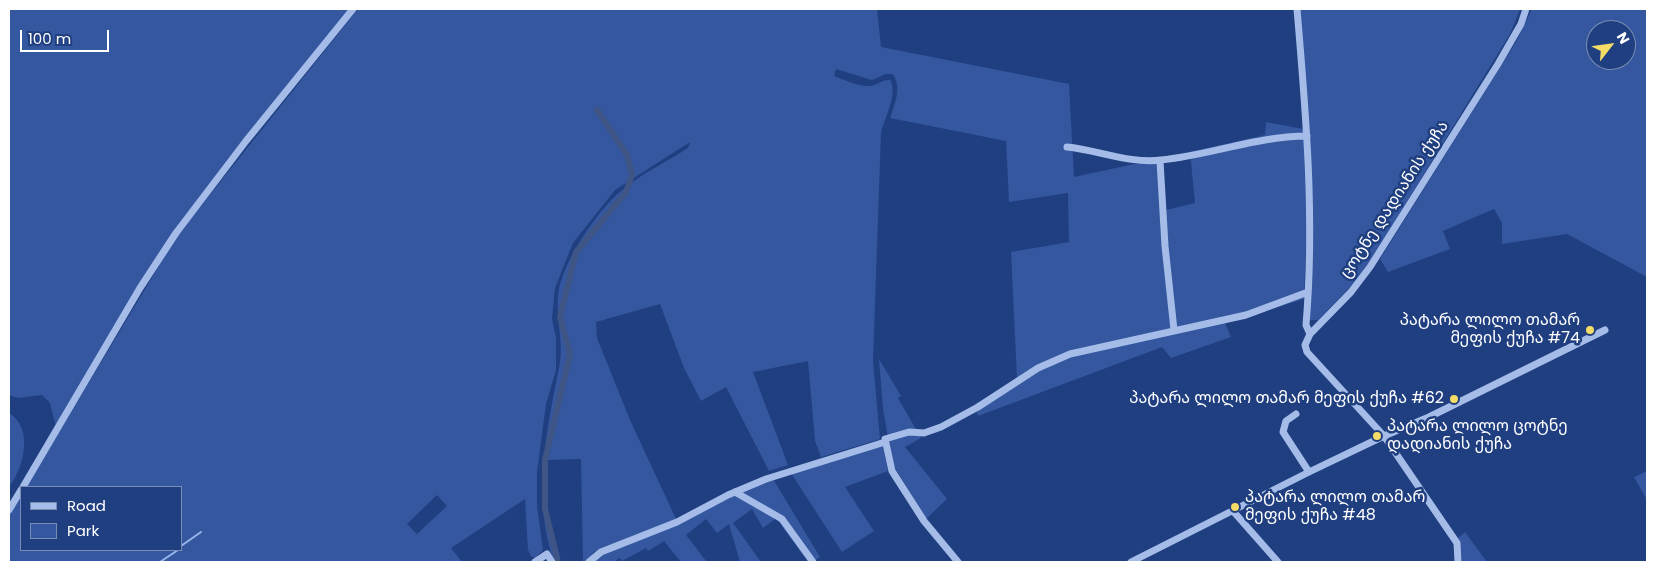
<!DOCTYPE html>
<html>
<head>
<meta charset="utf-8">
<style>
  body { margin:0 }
  #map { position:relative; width:1656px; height:571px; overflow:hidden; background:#203f80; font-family:Poppins,sans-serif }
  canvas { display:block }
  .frame { position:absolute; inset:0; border:10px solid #fff; pointer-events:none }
  .legend { position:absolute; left:20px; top:486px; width:162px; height:65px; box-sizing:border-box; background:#203f80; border:1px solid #798cb3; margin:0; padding:6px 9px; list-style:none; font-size:15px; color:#fff }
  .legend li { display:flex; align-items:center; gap:10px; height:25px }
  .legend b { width:25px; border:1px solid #798cb3 }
  .north { position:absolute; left:1586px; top:20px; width:50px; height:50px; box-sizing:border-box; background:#203f80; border:1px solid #798cb3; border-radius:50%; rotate:60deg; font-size:14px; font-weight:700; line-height:20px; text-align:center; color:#fff }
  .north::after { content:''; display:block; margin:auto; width:18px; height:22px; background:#f5dc66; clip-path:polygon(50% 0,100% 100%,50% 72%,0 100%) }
  .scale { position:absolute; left:20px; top:30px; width:89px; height:22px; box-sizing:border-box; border:2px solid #fff; border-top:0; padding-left:6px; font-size:15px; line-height:18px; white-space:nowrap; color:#fff; -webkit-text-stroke:4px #203f80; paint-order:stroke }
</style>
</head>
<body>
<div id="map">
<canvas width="1656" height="571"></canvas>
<div class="frame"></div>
<ul class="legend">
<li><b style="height:6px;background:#a5bce8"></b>Road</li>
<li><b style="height:14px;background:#34579f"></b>Park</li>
</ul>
<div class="north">N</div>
<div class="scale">100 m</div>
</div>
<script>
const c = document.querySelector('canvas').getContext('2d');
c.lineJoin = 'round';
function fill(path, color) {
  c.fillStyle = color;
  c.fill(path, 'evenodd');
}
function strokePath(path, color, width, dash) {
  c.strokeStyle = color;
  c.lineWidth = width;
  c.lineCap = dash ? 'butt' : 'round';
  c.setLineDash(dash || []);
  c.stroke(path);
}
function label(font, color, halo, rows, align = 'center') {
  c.font = font + ' Poppins,"Noto Sans Georgian",sans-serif';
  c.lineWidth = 5;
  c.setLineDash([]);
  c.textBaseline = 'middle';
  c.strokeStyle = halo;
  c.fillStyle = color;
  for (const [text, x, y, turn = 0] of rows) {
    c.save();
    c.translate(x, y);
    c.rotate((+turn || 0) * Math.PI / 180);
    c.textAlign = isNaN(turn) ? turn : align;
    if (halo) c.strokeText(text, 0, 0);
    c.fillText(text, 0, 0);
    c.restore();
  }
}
const green = new Path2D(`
  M9,9H350L176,230L56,427L50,403L42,395L18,398L9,395Z
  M358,9H877L881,47L1069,84L1074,177L1162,158L1166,210L1195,203L1190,152L1265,135L1266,122L1303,129L1307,217L1304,299L1225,323L1231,337L1171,358L1162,347L978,416L974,405L1017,379L1011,252L1069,242L1068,193L1009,202L1006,141L890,118C895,103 902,89 893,74H886L872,80L836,69L834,76C845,80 859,87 870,86C878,85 882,79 890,80C898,93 885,118 881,132L873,361L880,439L821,457L815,441L808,361L753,372L788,465L769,471L726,387L701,401L684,368L660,304L596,322L597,338L630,420L676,519L594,552L586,562H583L581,459L547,460L546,500L556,555L560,562H554C532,497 546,434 559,368C565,342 554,316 559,289C565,259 597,211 621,191C641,174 666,162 688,148L690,142L615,190L573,243L555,288L552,319L556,338V370L546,404L537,472V506L543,550L535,558L531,556L528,550L525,499L451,548L462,562H9V515L21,494V550H181V487H26L177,236ZM437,495L447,506L417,534L407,524Z
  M1299,9H1520L1510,34L1362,275L1318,320H1310Z
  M1532,9H1647V277L1567,234L1502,244V223L1494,209L1443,231L1450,249L1388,272L1380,259L1516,42ZM1596,30H1626V60H1596Z
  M879,359L901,396L898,398L921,438L905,447L947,499L926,519L892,463L883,408Z
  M9,413C34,428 24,468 9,487Z
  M883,446L888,471L845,487L874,531L842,552L791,473Z
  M1647,471V500L1634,477Z
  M773,479L820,557L813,562H808L776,518L763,528L752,509L733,523L761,562H740L729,524L717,533L706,519L686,535L707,562H681L664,541L648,551L646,548L622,561L620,558L613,562H592L594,558Z
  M1465,532L1487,562H1462L1458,538Z`);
const stream = new Path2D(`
  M181,546L201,532
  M160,562L178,550`);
const canal = new Path2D(`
  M558,562L545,509V460L570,354L560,317L576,252L626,192L632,175L627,155L597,110`);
const minor = new Path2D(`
  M1297,9C1306,114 1315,219 1306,325L1310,334
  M1067,147C1098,150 1130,164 1161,160C1210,155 1258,136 1307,136
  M1160,161L1165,246L1174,330
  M1296,414L1286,421L1283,432L1309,472
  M23,487L140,288L176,233L246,141L353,9
  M735,492L782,519L813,562
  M9,510L21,490
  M1233,511L1278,562
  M535,562L547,554L552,562
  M589,562L601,552L677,522L728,495L766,479L885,442
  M958,562L924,521L892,471L885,439L909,432L924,433L941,427L978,407L1038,368L1070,354L1246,315L1308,292
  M1131,562L1309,472L1384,436L1429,417L1605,330
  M1458,562L1457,543L1384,436L1307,352L1305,345L1310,334L1351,292L1370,267L1498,64L1521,24L1526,9`);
const markers = [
  [1590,330,5,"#f5dc66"],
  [1454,399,5,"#f5dc66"],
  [1377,436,5,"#f5dc66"],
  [1235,507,5,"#f5dc66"]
];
const streetNames = [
  ["ცოტნე დადიანის ქუჩა",1395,200,-57]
];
const poiNames = [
  ["პატარა ლილო თამარ",1580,321],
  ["მეფის ქუჩა #74",1580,339],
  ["პატარა ლილო თამარ მეფის ქუჩა #62",1444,399],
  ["პატარა ლილო ცოტნე",1387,427,"left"],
  ["დადიანის ქუჩა",1387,445,"left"],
  ["პატარა ლილო თამარ",1245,498,"left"],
  ["მეფის ქუჩა #48",1245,516,"left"]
];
fill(green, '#34579f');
strokePath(stream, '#99b5e9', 2);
strokePath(canal, '#3e5585', 6);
strokePath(minor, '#a5bce8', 7);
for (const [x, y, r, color] of markers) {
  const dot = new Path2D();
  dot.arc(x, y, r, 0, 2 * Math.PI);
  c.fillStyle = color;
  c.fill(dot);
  strokePath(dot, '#203f80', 2);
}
label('16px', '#fff', '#203f80', streetNames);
label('16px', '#fff', '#203f80', poiNames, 'right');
</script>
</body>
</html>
